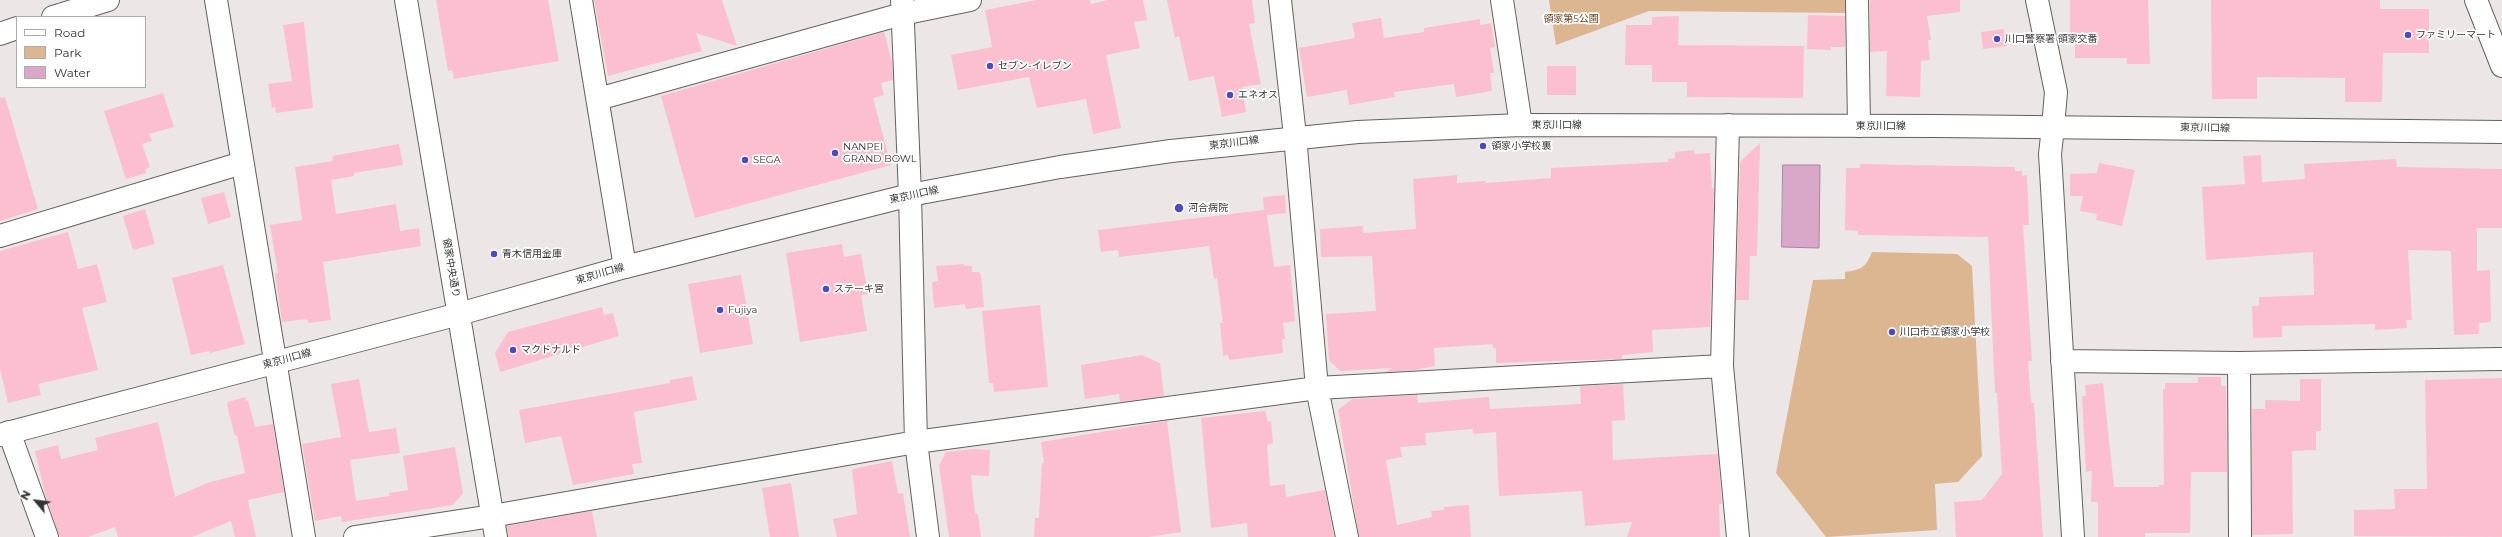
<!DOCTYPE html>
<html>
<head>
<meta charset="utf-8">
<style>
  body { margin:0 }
  #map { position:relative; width:2502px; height:537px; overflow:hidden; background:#ece7e6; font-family:Montserrat,sans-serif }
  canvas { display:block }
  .legend { position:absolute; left:16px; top:16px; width:130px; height:72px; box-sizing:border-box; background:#fff; border:1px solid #aeadad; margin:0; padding:5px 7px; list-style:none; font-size:12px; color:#353333 }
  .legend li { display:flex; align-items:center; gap:8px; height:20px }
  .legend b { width:20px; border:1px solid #aeadad }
  .north { position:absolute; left:16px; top:481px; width:40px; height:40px; -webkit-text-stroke:3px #fff; paint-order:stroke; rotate:299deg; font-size:11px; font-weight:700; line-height:16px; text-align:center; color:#353333 }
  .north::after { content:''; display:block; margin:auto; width:14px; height:18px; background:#353333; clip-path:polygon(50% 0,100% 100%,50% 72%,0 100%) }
</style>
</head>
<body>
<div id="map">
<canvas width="2502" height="537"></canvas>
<ul class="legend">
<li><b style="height:5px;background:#fff"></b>Road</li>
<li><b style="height:11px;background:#dcb591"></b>Park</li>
<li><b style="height:11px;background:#d9a7c7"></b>Water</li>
</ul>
<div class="north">N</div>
</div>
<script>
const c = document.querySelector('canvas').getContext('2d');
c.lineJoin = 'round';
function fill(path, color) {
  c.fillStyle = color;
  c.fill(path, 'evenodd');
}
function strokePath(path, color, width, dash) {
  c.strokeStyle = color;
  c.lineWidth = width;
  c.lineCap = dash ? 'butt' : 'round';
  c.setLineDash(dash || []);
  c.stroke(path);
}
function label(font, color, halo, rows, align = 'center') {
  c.font = font + ' Montserrat,"Noto Sans JP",sans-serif';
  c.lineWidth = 3.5;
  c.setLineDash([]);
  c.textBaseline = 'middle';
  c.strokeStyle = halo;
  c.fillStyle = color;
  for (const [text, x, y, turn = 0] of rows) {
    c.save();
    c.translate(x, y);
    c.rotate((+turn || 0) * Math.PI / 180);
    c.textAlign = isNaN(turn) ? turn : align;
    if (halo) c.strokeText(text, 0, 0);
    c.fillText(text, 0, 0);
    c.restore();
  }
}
const green = new Path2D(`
  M1549,0H1848V13L1649,11L1556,45Z
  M1872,252L1957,254L1972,266L1982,456L1958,482L1935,484L1937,530L1826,537L1776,473L1813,280L1845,279V272C1861,270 1866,267 1872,252Z`);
const water = new Path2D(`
  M1783,165H1820L1819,248L1782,247Z`);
const building = new Path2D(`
  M436,0H548L559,61L454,79L452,70L448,71Z
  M594,0H722L737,46L696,33L702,51L608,76Z
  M1037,0H1090L1091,4L1108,0H1143L1147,20L1134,22L1140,48L1106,55L1121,128L1093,134L1086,99L1037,108L1029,77L958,90L951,55L992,47L985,10Z
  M1167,0H1252L1255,23L1249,24L1261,84L1242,87L1246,112L1222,117L1214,76L1189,81L1179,36L1175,38Z
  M1870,0H1960V12L1927,16L1931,40H1928L1930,60L1921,61L1920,97L1886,96L1887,51L1870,52Z
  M2070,0H2148L2150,64H2127V58H2075V33H2070Z
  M2211,0H2380V9H2429V53H2383L2382,102H2345V78L2257,77V99H2212Z
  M1808,15L1845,16V47H1831V50L1807,49Z
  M1679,16L1678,45L1804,46L1803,98L1687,97V82H1652V65H1625L1626,25H1652V17Z
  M1381,18L1384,38L1424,32V28L1480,19V25L1491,23L1495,47L1490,48L1494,73H1490L1492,91L1456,97L1454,84L1394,92L1395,97L1349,105L1347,90L1307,97L1299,48L1355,38L1352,23Z
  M304,22L313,108L276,113L275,107L272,108L268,84L292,81L283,25Z
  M2004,29L2007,46L1983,49L1981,32Z
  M884,32L892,63L893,80L881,83L884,95L873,98L891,165L695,218L661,96Z
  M1547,66H1576V95H1547Z
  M163,93L174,127L149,134L152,141L142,144L150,167L145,169L146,173L126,179L104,111Z
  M5,97L38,209L0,221V98Z
  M1760,143L1757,256H1750L1749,300H1736L1740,162Z
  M399,144L403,165L354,173V176L331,180L336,214L396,204L400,231L419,228L421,246L323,262L331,320L308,323L307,319L282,322L275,274L278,273L270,225L302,220L295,167L333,161L332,156Z
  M1694,150V154L1710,153L1712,189L1714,187L1710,327L1652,330L1653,352L1622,355V359L1496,363V348H1493V344L1434,348L1435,366L1415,370L1386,372L1392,368L1340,371L1329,360L1326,314L1376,311L1372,256L1321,257L1320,229L1363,226V233L1416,229L1413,179L1457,175V183L1485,181L1486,183L1551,178V168L1668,162V159L1675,158V152Z
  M2261,155L2262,182L2305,179L2304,164L2396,159L2397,167L2502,169V228H2477V271L2490,270L2491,322L2479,323V334L2454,335L2451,251L2408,250L2412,320H2406L2407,328L2375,330V324L2282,326V337L2253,338L2252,306H2259V297L2314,295L2313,252L2206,260L2202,187L2245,184L2243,156Z
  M2099,163L2135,170L2122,226L2096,220L2097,214L2080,211L2083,196H2070V174L2097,173Z
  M1860,164L2015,167V171H2022V176L2027,175L2029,225H2023L2032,361H2028L2031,403H2034L2043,537H1956L1954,502L1982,500L2002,474L1997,393H1995L1988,237L1858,235V231L1845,230L1846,168H1860Z
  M224,192L231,217L208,224L201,198Z
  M1285,195L1286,213L1267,215L1274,267L1290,265L1295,321L1283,323L1285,339H1282L1283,353L1229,360L1228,355L1223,356L1220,323H1223L1217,278L1214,279L1209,246L1119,257L1118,250L1101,252L1098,230L1264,210L1263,197Z
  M145,209L155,244L133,250L123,216Z
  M68,232L78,269L97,264L107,302L82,308L98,370L38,384L41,395L8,403L0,369V251Z
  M842,244L844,257L861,254L868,294L861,295L867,331L800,342L786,253Z
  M964,264V266H972V272H979L981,275L984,307L966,309L965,304L934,308L932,282L938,281L936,266Z
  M223,265L245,344L210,353L209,351L191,355L172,278Z
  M741,275L753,344L700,353L688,284Z
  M1040,305L1048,387L994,392L993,383H989L982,311Z
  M602,307L604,315L613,313L619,336L500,372L495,353L508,332Z
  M1142,355L1160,363L1164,396L1120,402L1119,394L1085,399L1081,365Z
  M692,376L697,400L634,412L642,463L632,464L634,474L573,485L561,436L525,443L519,410L670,383V380Z
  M2198,377H2221V386H2226L2227,472H2191L2190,533H2145V537H2098V502H2091L2092,471L2086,472L2082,396H2086L2085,385L2103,383L2114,487H2159V485H2164L2163,389H2165V383H2198Z
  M2502,378V537L2354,536V510L2395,509L2394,489H2427L2425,380Z
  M359,379L369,432L396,428L400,453L350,460L356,501L389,496V493L408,490L403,456L455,447L463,493L453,505L342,522L341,516L315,521L302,444L341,437L331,384Z
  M2300,379H2321V431H2316V450L2292,451L2293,534L2252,535V409H2265V400L2300,401Z
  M1623,384L1625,420L1612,421L1613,460L1718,454L1722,504H1719L1720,537H1627L1632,522L1585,526L1582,491L1499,496L1496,432L1473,434V429L1425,433L1426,445L1400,447L1402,457L1386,460L1397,525L1432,517L1431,511L1444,510V507L1469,505L1471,537H1359L1338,410L1352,399L1417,395L1418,403L1489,397L1490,409L1581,404L1580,386Z
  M245,397L246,401L248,400L255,427L273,424L284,492L248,500L256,537H235L231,521L192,537H118L115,527L88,537H60L46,498L35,451L58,445L61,459L98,450L95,438L158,422L175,497L207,483L245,473L237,435L235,436L227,405L228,402Z
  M1265,411L1268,422L1271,421L1273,443L1267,445L1270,486L1285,484L1286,497L1325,490L1334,537H1248L1247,523L1211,528L1201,418Z
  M1167,421L1181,532L1149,537H1034L1035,518H1039L1042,463H1044L1041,442Z
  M974,449L990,450L989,476L971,475L975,513L978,514L981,537H949L939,465L946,452Z
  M892,461L898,494L903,493L910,537H837L833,519L857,514L852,469Z
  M791,483L799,537H770L762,488Z
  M592,511L597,537H508L507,526Z`);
const minor = new Path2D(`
  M216,0L304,537
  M581,0L625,267
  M902,0L910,195L916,442L928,537
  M1280,0L1295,136L1317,388L1347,537
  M1857,0L1859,126
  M598,99L902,14L970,0
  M1728,125L1722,366L1738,537
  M2053,127L2050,154L2073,537
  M0,236L242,163
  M2062,361L2239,363L2502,359
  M2239,363L2240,537
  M9,432L47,537
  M355,537L492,516L916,442L1317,388L1722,366`);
const tertiary = new Path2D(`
  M406,0L496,537
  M1502,0L1521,125
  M2037,0L2056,92L2053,127
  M2476,0L2502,66
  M53,17L108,0
  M0,34L17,28`);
const secondary = new Path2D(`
  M0,435L459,314L625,267L910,195L1060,167L1171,151L1358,132L1521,125L1937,126L2502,132`);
const markers = [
  [2408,35,4,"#4b4ac1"],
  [1997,39,4,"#4b4ac1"],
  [990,66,4,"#4b4ac1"],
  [1230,95,4,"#4b4ac1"],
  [1483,146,4,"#4b4ac1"],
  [835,153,4,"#4b4ac1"],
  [745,160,4,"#4b4ac1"],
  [1179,208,5,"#4b4ac1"],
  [494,254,4,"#4b4ac1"],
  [826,289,4,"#4b4ac1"],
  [720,310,4,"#4b4ac1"],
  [1892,332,4,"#4b4ac1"],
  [513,350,4,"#4b4ac1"]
];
const parkNames = [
  ["領家第5公園",1571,19]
];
const poiNames = [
  ["ファミリーマート",2416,35],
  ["川口警察署 領家交番",2005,39],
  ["セブン-イレブン",998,66],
  ["エネオス",1238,95],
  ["領家小学校裏",1491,146],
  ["NANPEI",843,147],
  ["GRAND BOWL",843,159],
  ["SEGA",753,160],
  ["河合病院",1188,208],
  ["青木信用金庫",502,254],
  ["ステーキ宮",834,289],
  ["Fujiya",728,310],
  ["川口市立領家小学校",1900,332],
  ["マクドナルド",521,350]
];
const streetNames = [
  ["東京川口線",1557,125],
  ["東京川口線",1881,126],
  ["東京川口線",2205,128,1],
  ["東京川口線",1234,143,-7],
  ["東京川口線",914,195,-12],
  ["領家中央通り",451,268,80],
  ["東京川口線",600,274,-16],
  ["東京川口線",287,359,-15]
];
fill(green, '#dcb591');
fill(water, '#d9a7c7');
strokePath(water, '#a8849b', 1);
fill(building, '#fcbfcf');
strokePath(minor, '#65605f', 24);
strokePath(tertiary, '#65605f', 24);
strokePath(secondary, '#65605f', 24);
strokePath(minor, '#fff', 22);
strokePath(tertiary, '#fff', 22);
strokePath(secondary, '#fff', 22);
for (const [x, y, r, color] of markers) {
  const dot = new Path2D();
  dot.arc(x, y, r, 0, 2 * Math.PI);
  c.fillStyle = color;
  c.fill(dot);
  strokePath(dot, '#fff', 1.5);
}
label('10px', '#6c4214', '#fff', parkNames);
label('10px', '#353333', '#fff', poiNames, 'left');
label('10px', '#353333', '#fff', streetNames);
</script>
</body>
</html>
